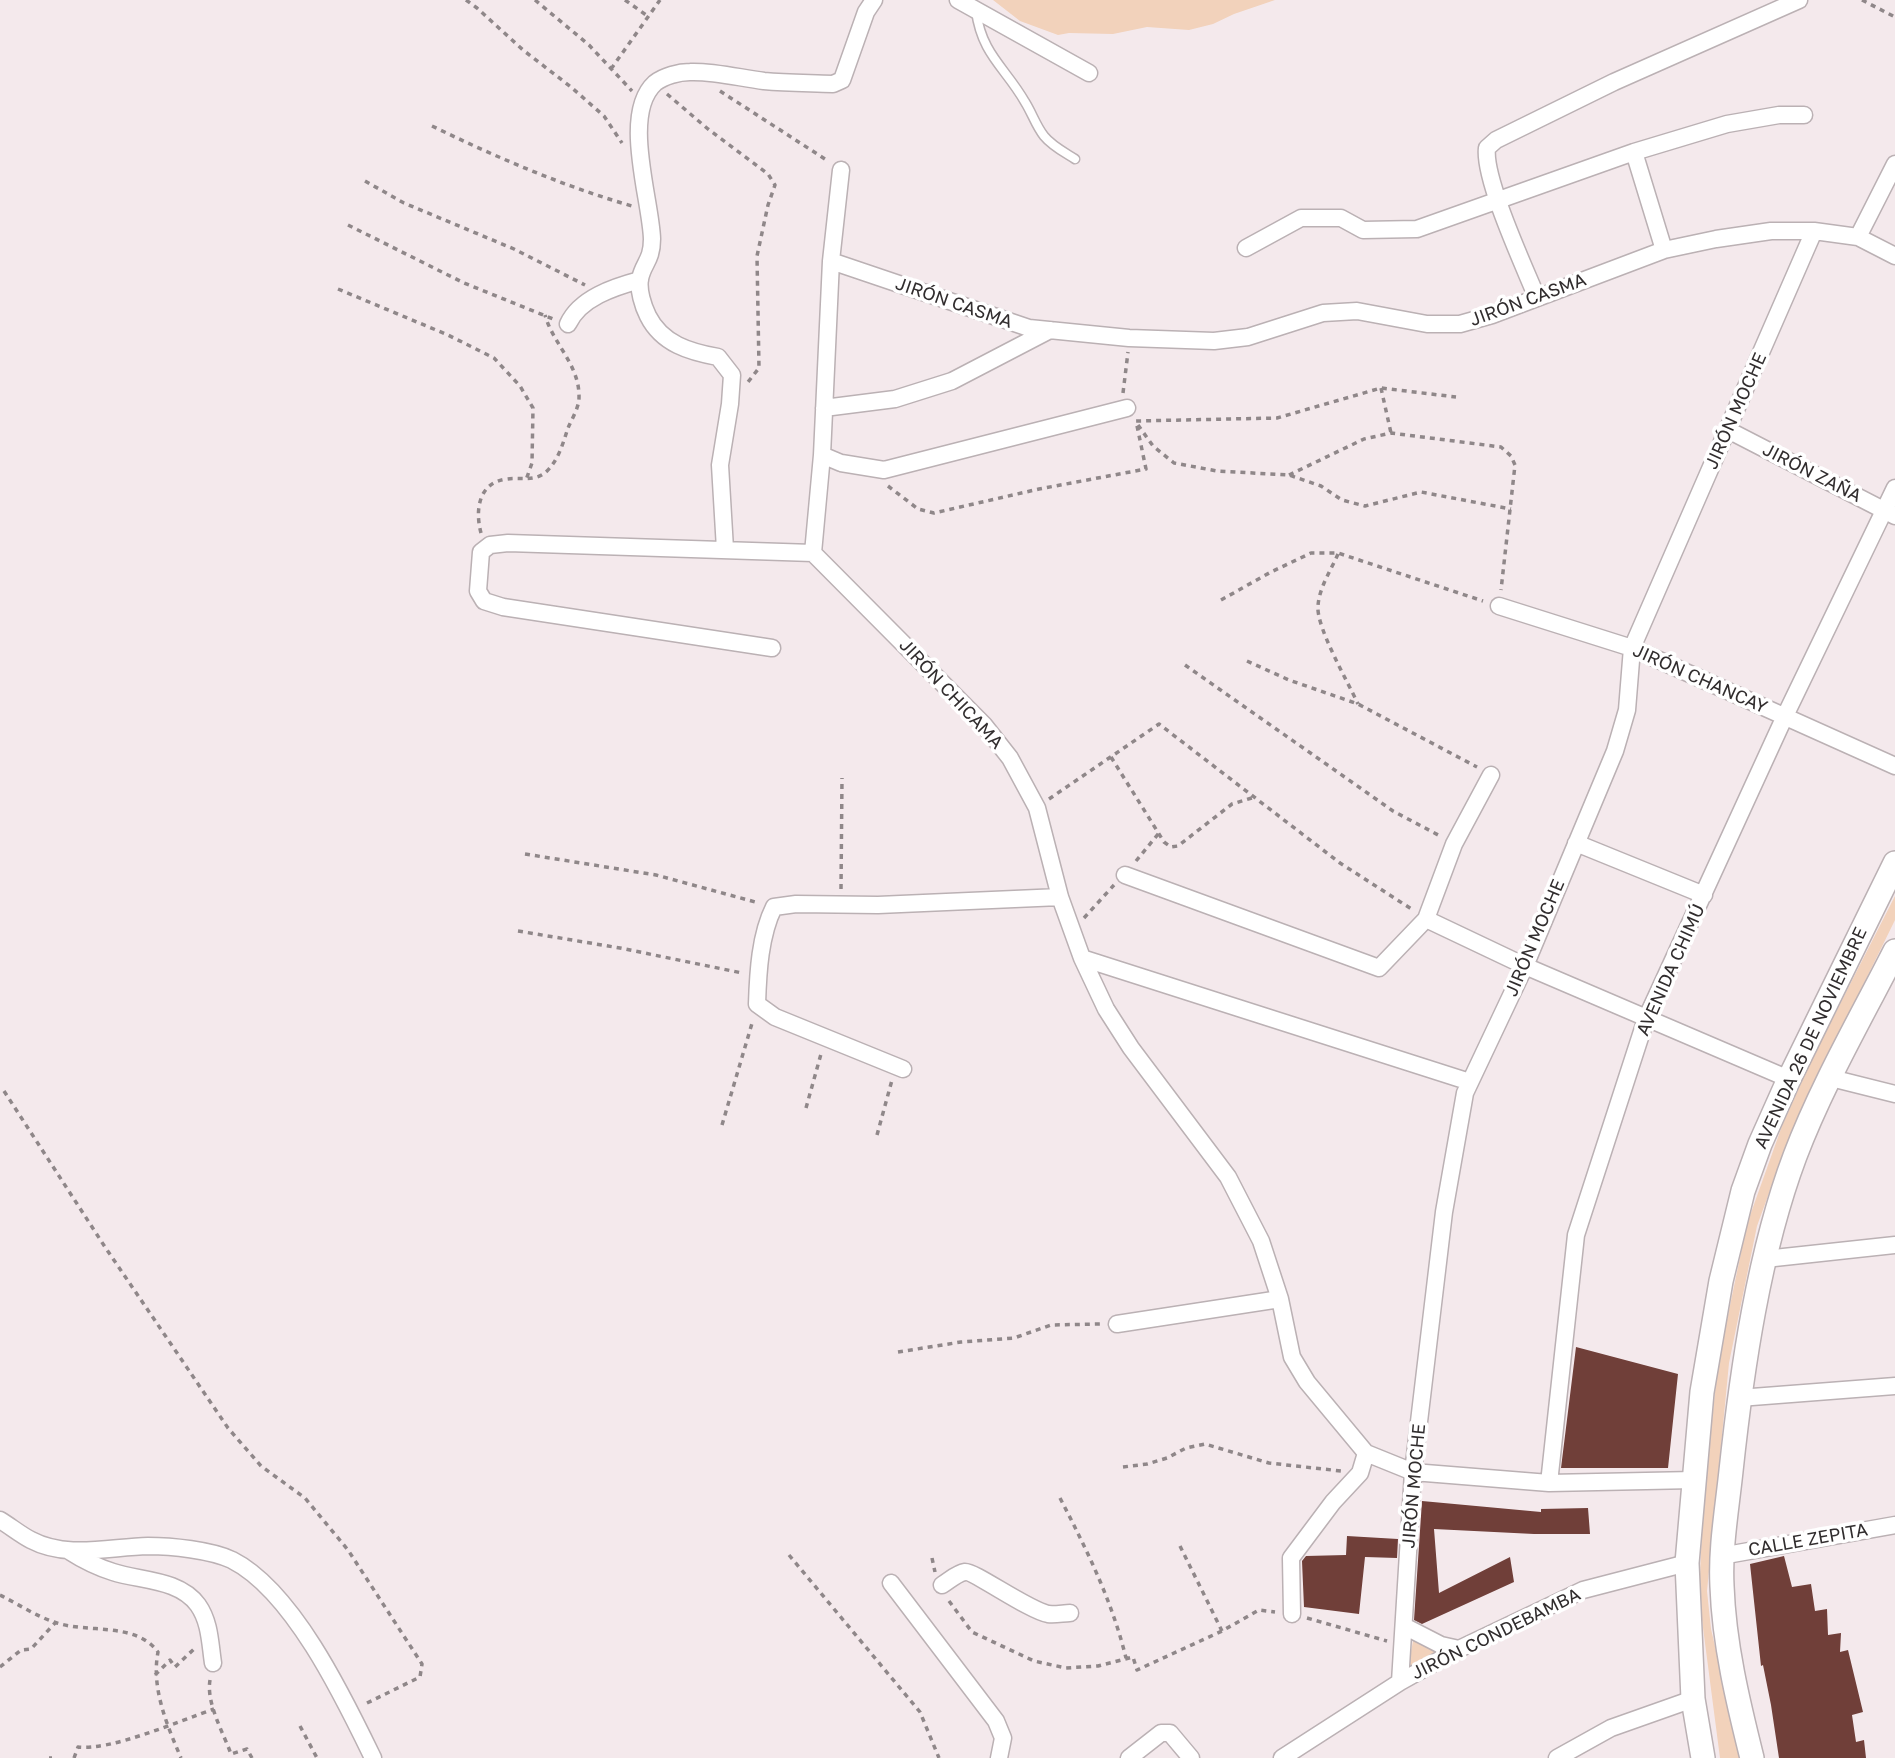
<!DOCTYPE html>
<html>
<head>
<meta charset="utf-8">
<style>
  body { margin:0 }
  canvas { display:block; background:#f4e9ec }
</style>
</head>
<body>
<canvas width="1895" height="1758"></canvas>
<script>
const c = document.querySelector('canvas').getContext('2d');
c.lineJoin = 'round';
function fill(path, color) {
  c.fillStyle = color;
  c.fill(path, 'evenodd');
}
function strokePath(path, color, width, dash) {
  c.strokeStyle = color;
  c.lineWidth = width;
  c.lineCap = dash ? 'butt' : 'round';
  c.setLineDash(dash || []);
  c.stroke(path);
}
function label(font, color, halo, rows, align = 'center') {
  c.font = font + ' "Golos Text",sans-serif';
  c.lineWidth = 7;
  c.setLineDash([]);
  c.textBaseline = 'middle';
  c.strokeStyle = halo;
  c.fillStyle = color;
  for (const [text, x, y, turn = 0] of rows) {
    c.save();
    c.translate(x, y);
    c.rotate((+turn || 0) * Math.PI / 180);
    c.textAlign = isNaN(turn) ? turn : align;
    if (halo) c.strokeText(text, 0, 0);
    c.fillText(text, 0, 0);
    c.restore();
  }
}
const green = new Path2D(`
  M993,0H1275L1234,14L1213,24L1189,30L1147,27L1113,34L1069,33L1058,35L1020,21Z
  M1895,896V920L1792,1130L1757,1226L1729,1363L1707,1591L1711,1629L1741,1758H1720L1699,1597L1703,1508L1718,1363L1747,1224L1782,1126L1810,1063Z
  M1414,1636L1439,1651L1408,1667Z`);
const building = new Path2D(`
  M1576,1347L1678,1374L1668,1468H1561Z
  M1422,1501L1541,1512V1509L1588,1508L1590,1534H1534L1434,1529L1439,1593L1510,1557L1514,1582L1422,1624L1414,1620Z
  M1347,1536L1398,1539L1397,1558L1365,1557L1359,1614L1304,1607L1302,1561L1306,1556L1346,1555Z
  M1784,1556L1792,1587L1811,1584L1815,1611L1827,1609L1828,1635L1841,1633L1840,1652L1848,1650L1863,1712L1852,1715L1856,1742L1864,1740L1866,1758H1779L1771,1705L1763,1665L1761,1666L1750,1564Z`);
const path = new Path2D(`
  M466,0L477,8L523,50L571,87L604,116L622,143
  M535,0L589,45L632,91
  M625,0L649,17
  M1862,0L1895,17
  M611,69L660,0
  M720,91L828,161
  M667,94L708,129L768,174L775,185L768,205L757,256L759,368L748,382
  M432,126C498,158 563,186 632,206
  M365,181L404,203L514,249L585,285
  M348,225L464,283L553,319
  M338,289L448,335L494,358L520,386L533,408L532,463L526,480
  M1381,388L1391,433
  M1123,393L1128,352
  M1138,425L1153,446L1174,463L1217,471L1289,475L1321,486L1342,500L1365,506L1421,492L1511,509
  M1289,475L1364,439L1391,433L1501,447L1511,456L1515,465L1501,590
  M888,486L918,509L934,513L1039,489L1146,469L1136,421L1277,418L1381,388L1456,397
  M481,533C475,511 478,482 507,479C521,477 536,482 547,471C559,459 563,443 568,428C572,419 579,407 579,398C580,365 553,344 545,315
  M1338,554C1331,570 1319,588 1318,606C1316,627 1348,682 1358,704
  M1221,600L1271,572L1311,553H1338L1483,601
  M1247,661L1289,680L1358,704L1477,767
  M1185,665L1393,811L1442,837
  M1111,757L1164,842L1171,847L1178,846L1232,804L1255,797
  M1049,799L1159,724L1340,863L1413,910
  M525,854L656,875L759,903
  M1136,861L1159,833
  M841,889L842,778
  M1084,918L1114,885
  M518,931L620,948L742,973
  M4,1091L105,1247L228,1428L261,1466L305,1498L348,1550L422,1664L420,1677L365,1704
  M806,1108L821,1054
  M722,1125L753,1020
  M877,1135L892,1080
  M898,1352L961,1342L1014,1338L1051,1325L1101,1324
  M1123,1467L1147,1464L1167,1458L1186,1448L1205,1444L1269,1463L1341,1471
  M1060,1498C1087,1550 1112,1601 1126,1658
  M1180,1546L1222,1631
  M789,1555L920,1712L939,1758
  M932,1558L935,1572
  M0,1595C18,1604 36,1616 54,1622C87,1634 135,1621 158,1652C151,1688 167,1725 181,1758
  M949,1601L972,1632L1034,1661L1066,1668L1098,1666L1133,1657L1137,1670L1222,1631L1259,1610L1275,1612
  M1307,1618L1387,1641
  M0,1667L21,1650L31,1649L55,1623
  M155,1675L170,1660L175,1667L194,1649
  M210,1680C206,1703 223,1732 231,1754L247,1749L252,1758
  M300,1726L317,1758
  M49,1758H52
  M74,1758L78,1747C111,1751 179,1721 214,1709`);
const lane = new Path2D(`
  M976,11C982,55 1005,67 1025,102C1032,113 1036,126 1044,136C1052,146 1064,152 1075,159`);
const street = new Path2D(`
  M958,0L1089,73
  M1634,152L1664,250
  M841,170L831,261L822,455L813,553L984,725L1010,758L1037,808L1060,897L1082,958L1106,1009L1131,1048L1228,1177L1261,1241L1280,1299L1292,1357L1307,1382L1366,1453L1413,1472L1549,1483L1694,1480
  M1858,237L1895,164
  M1246,248L1301,218H1341L1363,230L1417,229L1634,152L1727,124L1779,115H1804
  M831,261L1029,328L1129,338L1214,341L1248,337L1323,313L1357,311L1427,324H1460L1492,315L1664,250L1716,239L1771,231H1814L1858,237L1895,256
  M1537,298C1524,266 1483,178 1487,148L1496,140L1614,82L1799,0
  M568,324C580,298 614,287 640,280
  M824,408L895,399L952,381L1050,330
  M1728,430L1895,516
  M822,455L841,463L884,470L1127,408
  M725,549L720,465L730,404L732,375L718,357C690,352 662,344 648,316C643,306 638,290 640,279C643,263 652,261 652,239C651,200 621,114 655,83C664,76 679,72 690,72C714,71 740,78 764,81C787,83 810,83 833,84L842,80L866,12L874,0
  M1499,606L1632,648L1895,766
  M772,648L503,607L484,601L478,591L481,552L490,545L508,543L813,553
  M1576,843L1704,895
  M1125,875L1379,968L1426,919L1454,844L1491,775
  M1426,919L1525,966L1789,1079
  M1082,958L1470,1082
  M903,1069L775,1017L757,1004C758,972 760,935 774,907L796,904L878,905L1060,897
  M1831,1078L1895,1094
  M1765,1259L1895,1245
  M1117,1324L1280,1299
  M1739,1398L1895,1386
  M1549,1483L1576,1235L1646,1019L1785,716L1895,488
  M0,1520C10,1526 21,1535 31,1540C67,1559 109,1547 148,1546C171,1546 211,1550 232,1560C293,1591 344,1698 373,1758
  M69,1551C83,1560 97,1567 113,1572C141,1581 179,1579 198,1605C210,1622 210,1643 213,1663
  M1721,1556L1895,1525
  M891,1583L996,1721L1003,1738L999,1758
  M942,1585C949,1581 957,1573 965,1572C974,1571 1028,1610 1048,1614C1055,1615 1064,1613 1070,1613
  M1292,1614L1291,1558L1333,1502L1360,1473L1366,1453
  M1404,1626L1441,1645L1459,1649
  M1400,1682L1413,1472L1444,1212L1465,1093L1525,966L1615,751L1627,710L1632,648L1814,231
  M1129,1758L1161,1733H1170L1191,1758
  M1282,1758L1400,1682L1459,1649L1583,1590L1687,1563
  M1557,1758L1611,1728L1693,1699`);
const secondary = new Path2D(`
  M1703,1758L1693,1699L1687,1563L1702,1392L1721,1281L1743,1191L1760,1144L1789,1079L1895,863
  M1752,1758C1738,1702 1724,1644 1722,1586C1720,1548 1727,1509 1731,1471C1742,1368 1759,1252 1795,1156C1822,1085 1861,1018 1895,951`);
const streetNames = [
  ["JIRÓN CASMA",1528,300,-20],
  ["JIRÓN CASMA",954,303,19],
  ["JIRÓN MOCHE",1736,411,-66],
  ["JIRÓN ZAÑA",1812,473,27],
  ["JIRÓN CHANCAY",1700,679,24],
  ["JIRÓN CHICAMA",951,694,47],
  ["JIRÓN MOCHE",1535,938,-67],
  ["AVENIDA CHIMÚ",1671,970,-66],
  ["AVENIDA 26 DE NOVIEMBRE",1811,1038,-65],
  ["JIRÓN MOCHE",1414,1486,-85],
  ["CALLE ZEPITA",1808,1540,-10],
  ["JIRÓN CONDEBAMBA",1496,1634,-26]
];
fill(green, '#f2d2bb');
fill(building, '#703f39');
strokePath(lane, '#bbb1b4', 11);
strokePath(street, '#bbb1b4', 19);
strokePath(secondary, '#bbb1b4', 26);
strokePath(path, '#8f8789', 3.5, [5, 5]);
strokePath(lane, '#fff', 8);
strokePath(street, '#fff', 16);
strokePath(secondary, '#fff', 23);
label('18px', '#312d2e', '#fff', streetNames);
</script>
</body>
</html>
